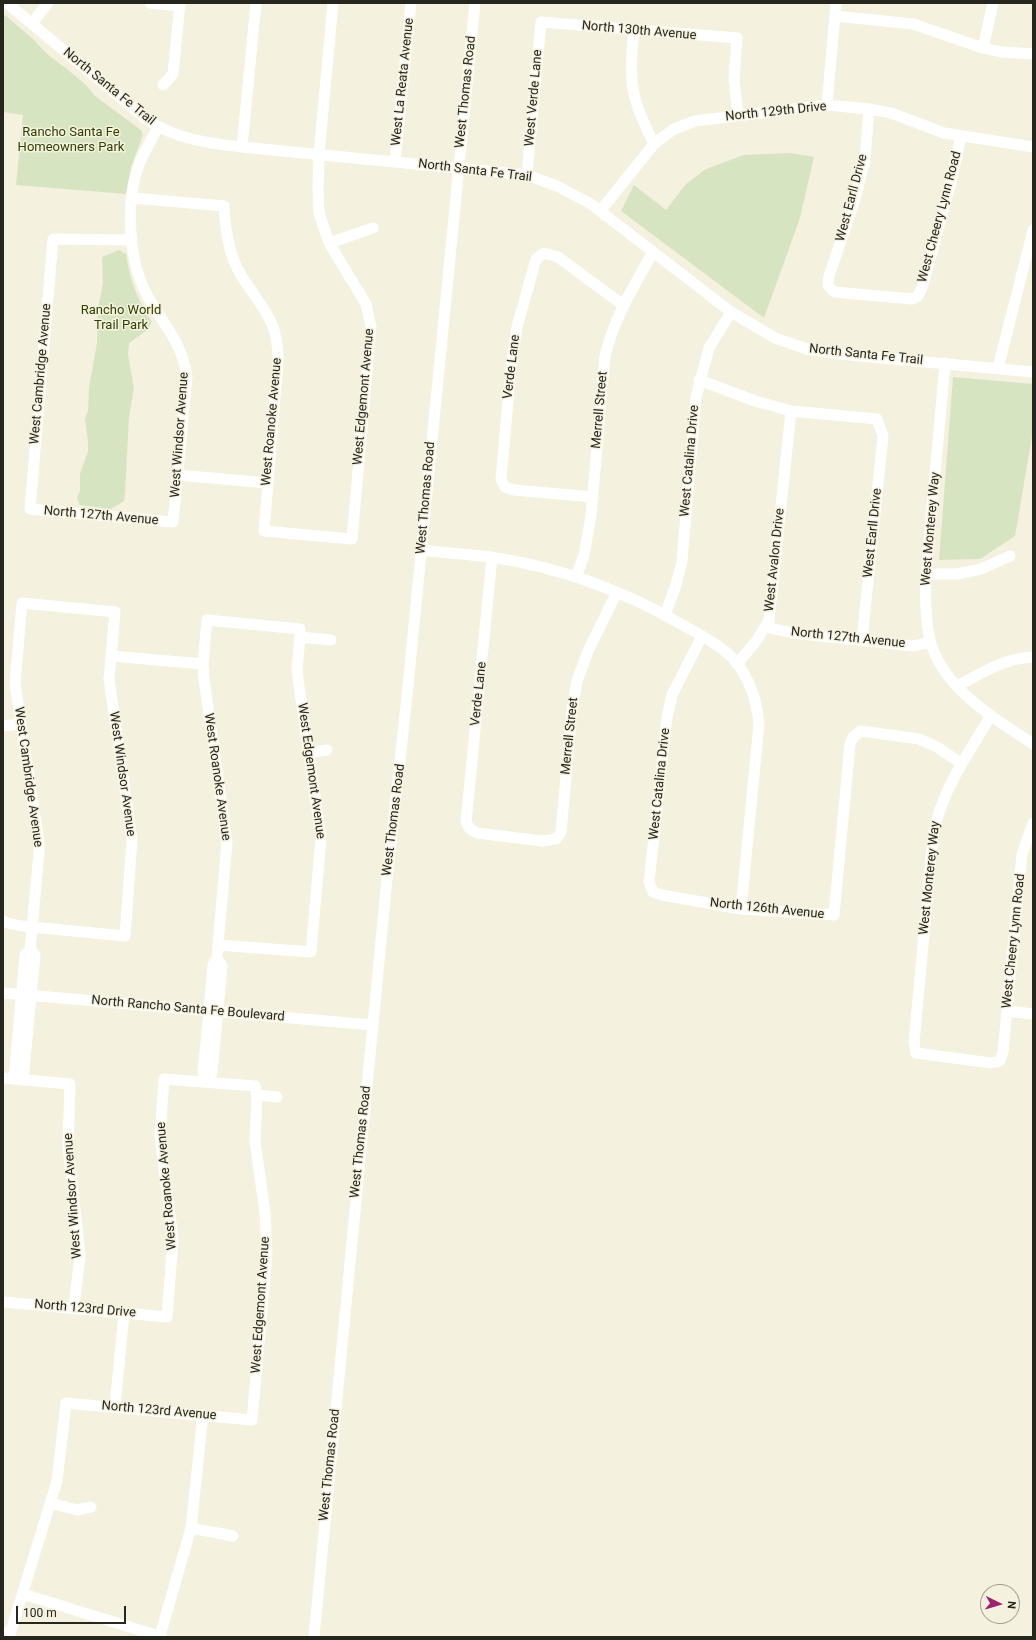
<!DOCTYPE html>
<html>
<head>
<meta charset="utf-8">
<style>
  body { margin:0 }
  #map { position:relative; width:1036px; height:1640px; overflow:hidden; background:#f5f1df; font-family:Roboto,sans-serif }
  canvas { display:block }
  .frame { position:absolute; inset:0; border:4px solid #26251e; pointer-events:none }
  .north { position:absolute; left:980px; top:1584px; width:40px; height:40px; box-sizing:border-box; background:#f5f1df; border:1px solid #a29f92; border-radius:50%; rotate:95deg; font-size:11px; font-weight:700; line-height:16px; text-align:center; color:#26251e }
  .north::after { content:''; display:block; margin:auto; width:14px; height:18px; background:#a02072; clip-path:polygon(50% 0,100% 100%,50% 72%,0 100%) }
  .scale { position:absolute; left:16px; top:1606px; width:110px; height:18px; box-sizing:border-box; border:2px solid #26251e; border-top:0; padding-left:5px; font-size:12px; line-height:14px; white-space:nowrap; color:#26251e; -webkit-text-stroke:3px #f5f1df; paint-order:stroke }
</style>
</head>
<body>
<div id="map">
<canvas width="1036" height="1640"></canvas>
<div class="frame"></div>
<div class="north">N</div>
<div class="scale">100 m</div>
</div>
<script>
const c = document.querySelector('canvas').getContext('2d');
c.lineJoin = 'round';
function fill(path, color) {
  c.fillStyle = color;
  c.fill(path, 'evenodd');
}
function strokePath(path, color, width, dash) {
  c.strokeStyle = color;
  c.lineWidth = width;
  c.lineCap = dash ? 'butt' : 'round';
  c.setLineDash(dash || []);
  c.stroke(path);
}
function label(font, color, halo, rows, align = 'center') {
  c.font = font + ' Roboto,sans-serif';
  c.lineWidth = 3;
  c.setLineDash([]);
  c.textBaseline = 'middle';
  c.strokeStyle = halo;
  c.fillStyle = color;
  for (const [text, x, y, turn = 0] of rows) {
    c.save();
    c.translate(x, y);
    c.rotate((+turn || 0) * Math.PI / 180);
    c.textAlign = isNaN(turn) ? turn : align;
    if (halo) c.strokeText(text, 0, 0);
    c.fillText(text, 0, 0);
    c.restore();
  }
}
const green = new Path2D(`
  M5,15L33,39L48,55L67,69L86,85L95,96L141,130L143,135L131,167L126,194L16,185L23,115L3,112V17Z
  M790,153L814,157L800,218L764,318L621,211L634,185L666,210L686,184L706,169L744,155Z
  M119,250L126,254C130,280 137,300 152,322L146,331L129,343L128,354L134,388L129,417L125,493L124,501L111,509L80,505L77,498L80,491V474L88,451V441L85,419L88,411L89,387L97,343L98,308L103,284L102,257Z
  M953,377L1033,384V430L1015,536L980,559L939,560Z`);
const minor = new Path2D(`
  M7,3L146,119C175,139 207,143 242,147L527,175L557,186L591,204L731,312L775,338L807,349L840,354L1033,372
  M150,3L180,6
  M835,16L913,24L983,48L1001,52L1033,54
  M32,23L48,3
  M634,31C628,81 631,99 654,144
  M983,48L993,3
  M163,85L173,74L180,3
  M827,105L836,3
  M869,109L865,160L854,202L829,276L828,285L834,292L912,299L918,296L922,288L951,182L961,136
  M242,147L256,3
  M395,162L411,3
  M527,175L541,22L737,38L734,80L738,115
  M133,198L224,206C225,225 227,243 234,261C243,285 265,304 273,327C277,338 278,349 278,360L264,531L352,539L371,327L366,304L329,243L319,213L318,189L319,154L333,3
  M601,210L654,144L674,129L695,121L827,105L869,109L891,113L944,133L1033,147
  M131,240L53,239L30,509L173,522L187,376C181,340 164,326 147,295C128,260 125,199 140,162C145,150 152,139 158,127
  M329,243L373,228
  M945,363L926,574C925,597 925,618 930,640C942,688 995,719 1033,744
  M998,368L1033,230
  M699,380L755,401L791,411L877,419L883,436L862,640
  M178,475L268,483
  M593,497L514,490L505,487L501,479L511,368L517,327L536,259L544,253L558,257L623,305
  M421,550C445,553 468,554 491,557C557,567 622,590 679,623C695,632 712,640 726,652C747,669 757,699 759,724L741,909
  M492,557L466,822L470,829L477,833L542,841L556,839L561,832L572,710L577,681L588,651L617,592
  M926,574H957L981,569L1010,556
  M576,577L584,555L591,516L605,356C614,318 634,286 653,252
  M665,615L676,585L682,561L696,397L709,348L731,312
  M766,627L793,633L914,646L930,642
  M702,636L672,695L667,717L649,882L653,892L662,895L741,909L834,915L850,744L853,737L861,731L919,739L937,747L962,764
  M111,656L203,664
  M737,664L757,640L769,620L791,411
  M957,686C982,673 1004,658 1033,657
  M990,717C967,756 941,791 933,836L914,1043L916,1053L991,1063L1000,1061L1003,1052L1022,854L1033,823
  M3,726L21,724
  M308,753L327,750
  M3,921C14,927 29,926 42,928L125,936L132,840L109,679L115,612L22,603L15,683L39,843V853L30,950
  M218,945L311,952L321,838L299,686L297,670L300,637
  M3,993L372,1025
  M1007,1011L1033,1014
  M3,1078L70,1084L68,1147L80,1255L74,1308
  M14,1079L25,955L30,950
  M23,1080L35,955L30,950
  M207,1082L212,1073L222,966L217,958L218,945L227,842L204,679L203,664L207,620L300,629V637L331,640
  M207,1082L203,1072L209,1011L213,965L217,958
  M3,1302L167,1317L173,1240L160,1136L164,1079L255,1086L257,1095L277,1097
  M115,1407L124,1313
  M50,1503L77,1510L91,1507
  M191,1528L233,1536
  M23,1594L162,1637
  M3,1632L10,1634L57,1481L66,1403L252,1420L267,1254L265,1213L255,1141L257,1095
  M160,1636L191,1528L203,1415
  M314,1637L386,889L407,696L475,3`);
const streetNames = [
  ["North 130th Avenue",639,31,5],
  ["West La Reata Avenue",403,82,-84],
  ["North Santa Fe Trail",109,87,39],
  ["West Thomas Road",466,92,-84],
  ["West Verde Lane",534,98,-85],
  ["North 129th Drive",776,112,-6],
  ["North Santa Fe Trail",475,171,7],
  ["West Earll Drive",852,198,-75],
  ["West Cheery Lynn Road",940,217,-75],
  ["North Santa Fe Trail",866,355,6],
  ["Verde Lane",512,367,-83],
  ["West Cambridge Avenue",41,374,-85],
  ["West Edgemont Avenue",364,397,-85],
  ["Merrell Street",600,410,-85],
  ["West Roanoke Avenue",272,422,-85],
  ["West Windsor Avenue",180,435,-86],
  ["West Catalina Drive",690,461,-85],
  ["West Thomas Road",426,498,-85],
  ["North 127th Avenue",101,516,5],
  ["West Monterey Way",931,529,-85],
  ["West Earll Drive",873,533,-84],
  ["West Avalon Drive",775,560,-84],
  ["North 127th Avenue",848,638,6],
  ["Verde Lane",479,694,-84],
  ["Merrell Street",570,736,-84],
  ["West Edgemont Avenue",311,771,82],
  ["West Windsor Avenue",122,774,82],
  ["West Cambridge Avenue",28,777,82],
  ["West Roanoke Avenue",217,777,82],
  ["West Catalina Drive",660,784,-84],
  ["West Thomas Road",394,820,-83],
  ["West Monterey Way",930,878,-84],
  ["North 126th Avenue",767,909,6],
  ["West Cheery Lynn Road",1014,941,-84],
  ["North Rancho Santa Fe Boulevard",188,1009,5],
  ["West Thomas Road",361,1142,-84],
  ["West Roanoke Avenue",167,1186,-95],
  ["West Windsor Avenue",73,1196,-94],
  ["West Edgemont Avenue",261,1305,-86],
  ["North 123rd Drive",85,1309,5],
  ["North 123rd Avenue",159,1411,5],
  ["West Thomas Road",330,1465,-84]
];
const parkNames = [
  ["Rancho Santa Fe",71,133],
  ["Homeowners Park",71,148],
  ["Rancho World",121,311],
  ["Trail Park",121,326]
];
fill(green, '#d7e4c2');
strokePath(minor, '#fff', 11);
label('13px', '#26251e', '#f5f1df', streetNames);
label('13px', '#2f4000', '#f5f1df', parkNames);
</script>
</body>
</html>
